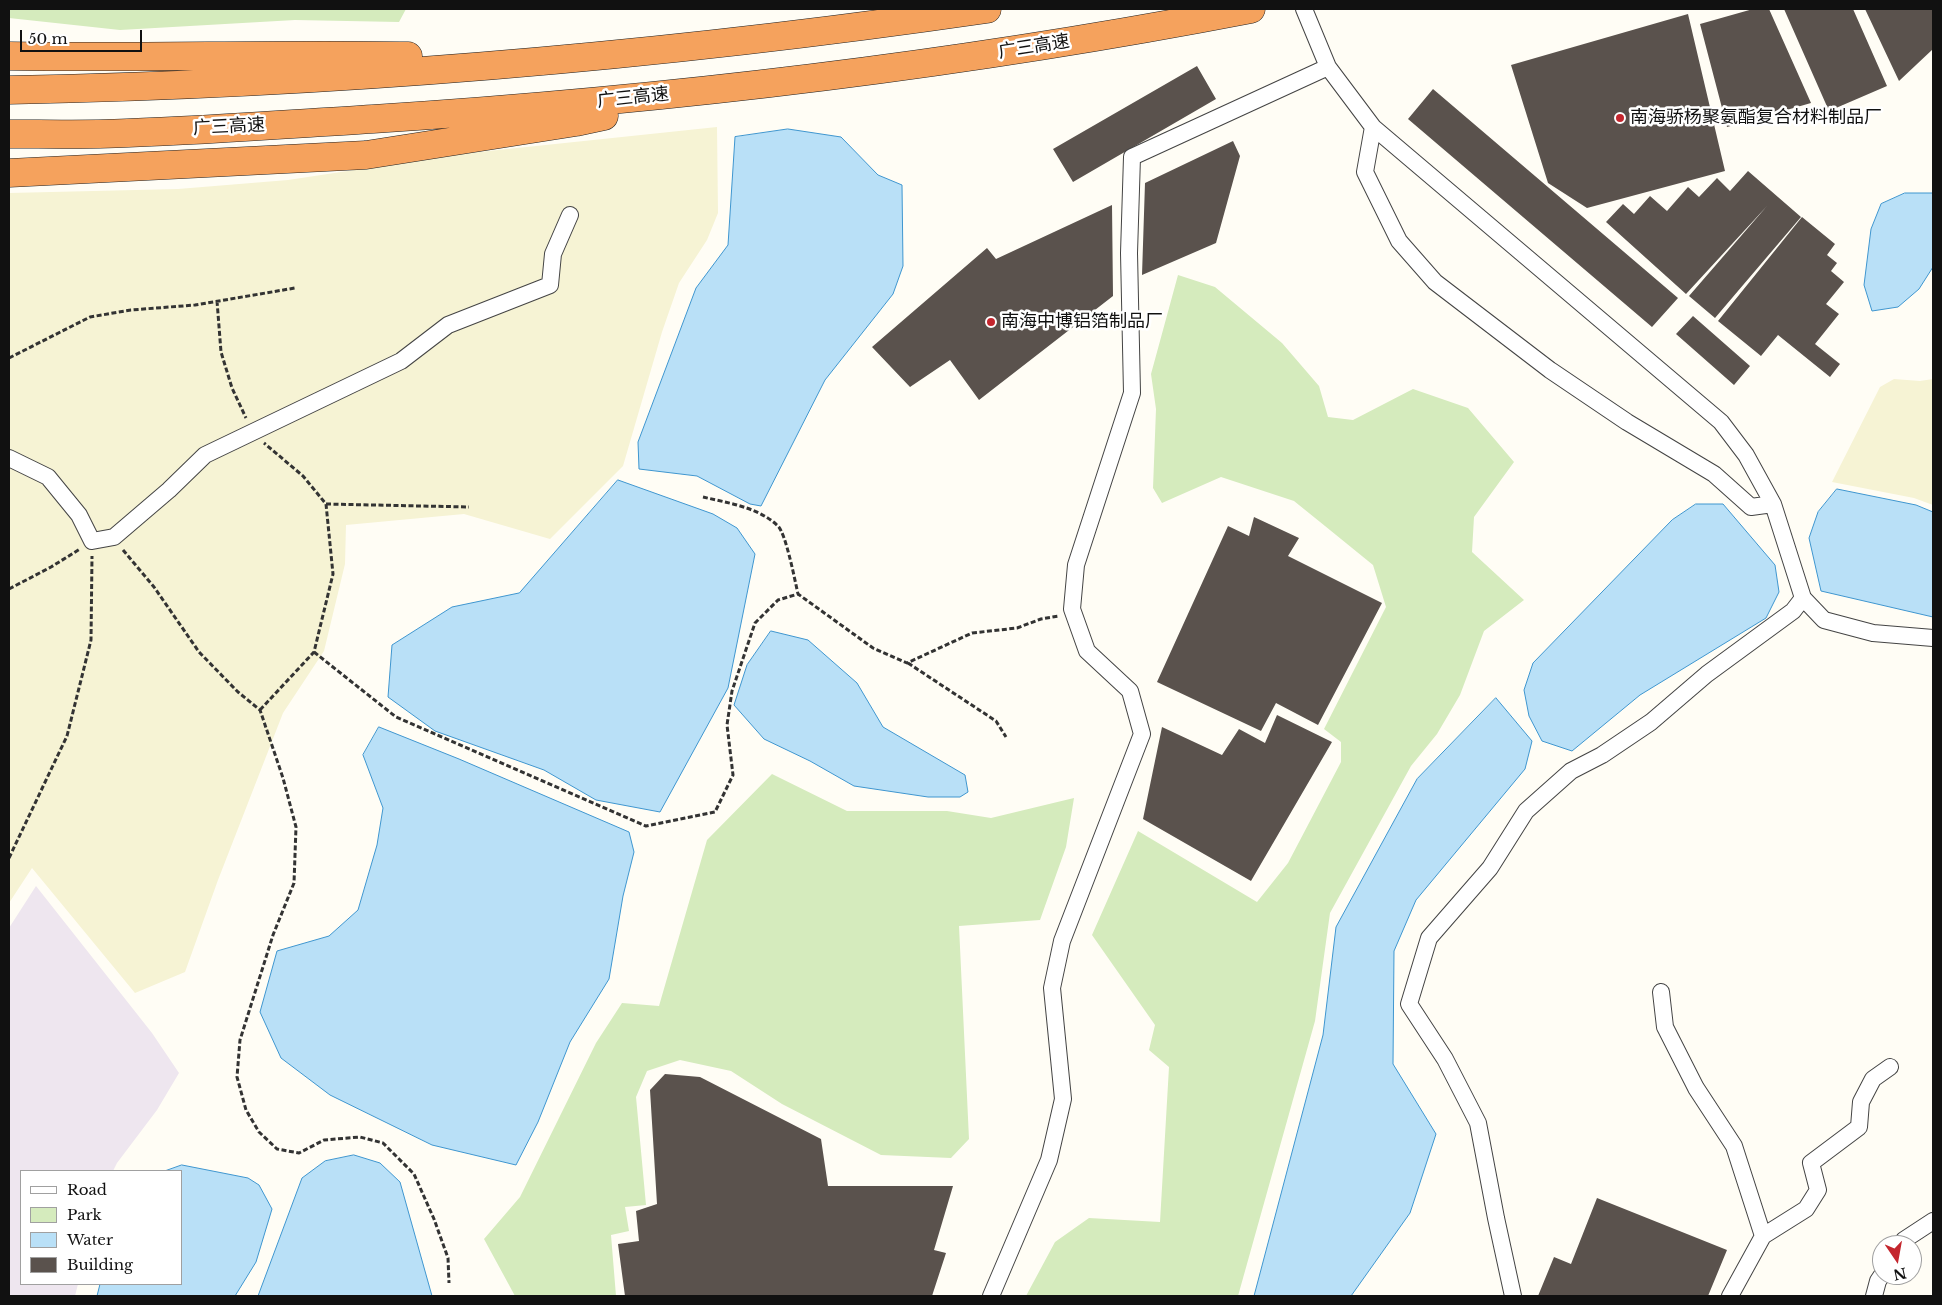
<!DOCTYPE html>
<html>
<head>
<meta charset="utf-8">
<style>
  body { margin:0 }
  #map { position:relative; width:1942px; height:1305px; overflow:hidden; background:#fffdf5; font-family:"Libre Baskerville",serif }
  canvas { display:block }
  .frame { position:absolute; inset:0; border:10px solid #111; pointer-events:none }
  .legend { position:absolute; left:20px; top:1170px; width:162px; height:115px; box-sizing:border-box; background:#fff; border:1px solid #a0a0a0; margin:0; padding:6px 9px; list-style:none; font-size:15px; color:#111 }
  .legend li { display:flex; align-items:center; gap:10px; height:25px }
  .legend b { width:25px; border:1px solid #a0a0a0 }
  .north { position:absolute; left:1872px; top:1235px; width:50px; height:50px; box-sizing:border-box; background:#fff; border:1px solid #a0a0a0; border-radius:50%; rotate:168deg; font-size:14px; font-weight:700; line-height:20px; text-align:center; color:#111 }
  .north::after { content:''; display:block; margin:auto; width:18px; height:22px; background:#c4262e; clip-path:polygon(50% 0,100% 100%,50% 72%,0 100%) }
  .scale { position:absolute; left:20px; top:30px; width:122px; height:22px; box-sizing:border-box; border:2px solid #111; border-top:0; padding-left:6px; font-size:15px; line-height:18px; white-space:nowrap; color:#111; -webkit-text-stroke:4px #fff; paint-order:stroke }
</style>
</head>
<body>
<div id="map">
<canvas width="1942" height="1305"></canvas>
<div class="frame"></div>
<ul class="legend">
<li><b style="height:6px;background:#fff"></b>Road</li>
<li><b style="height:14px;background:#d5ebbd"></b>Park</li>
<li><b style="height:14px;background:#b9e0f7"></b>Water</li>
<li><b style="height:14px;background:#5a524d"></b>Building</li>
</ul>
<div class="north">N</div>
<div class="scale">50 m</div>
</div>
<script>
const c = document.querySelector('canvas').getContext('2d');
c.lineJoin = 'round';
function fill(path, color) {
  c.fillStyle = color;
  c.fill(path, 'evenodd');
}
function strokePath(path, color, width, dash) {
  c.strokeStyle = color;
  c.lineWidth = width;
  c.lineCap = dash ? 'butt' : 'round';
  c.setLineDash(dash || []);
  c.stroke(path);
}
function label(font, color, halo, rows, align = 'center') {
  c.font = font + ' "Libre Baskerville","Noto Sans SC",serif';
  c.lineWidth = 5;
  c.setLineDash([]);
  c.textBaseline = 'middle';
  c.strokeStyle = halo;
  c.fillStyle = color;
  for (const [text, x, y, turn = 0] of rows) {
    c.save();
    c.translate(x, y);
    c.rotate((+turn || 0) * Math.PI / 180);
    c.textAlign = isNaN(turn) ? turn : align;
    if (halo) c.strokeText(text, 0, 0);
    c.fillText(text, 0, 0);
    c.restore();
  }
}
const industrial = new Path2D(`
  M36,886L152,1033L179,1073L157,1110L117,1163L113,1171H21V1284H78L75,1296H9V928Z`);
const farmland = new Path2D(`
  M717,127L718,213L707,240L679,283L662,332L623,466L550,539L464,514L346,525L345,564L324,651L283,713L218,880L185,972L135,993L32,868L9,903V193L178,189L288,180L460,154Z
  M1894,379L1920,381L1933,379V505L1914,498L1832,482L1880,387Z`);
const green = new Path2D(`
  M9,9H406L399,22L295,20L120,30L9,18Z
  M1178,275L1215,287L1282,343L1319,386L1328,417L1353,420L1413,389L1468,408L1514,462L1474,517L1472,552L1524,600L1484,631L1460,695L1437,734L1411,766L1330,913L1315,1021L1238,1296H1026L1055,1242L1089,1218L1160,1222L1169,1067L1149,1050L1155,1025L1092,935L1138,831L1257,902L1288,863L1341,762V742L1324,729L1386,607L1373,565L1325,526L1294,501L1221,477L1162,503L1153,488L1156,409L1151,374Z
  M772,774L847,811H947L991,818L1074,798L1066,847L1040,920L959,926L969,1139L951,1158L881,1155L782,1104L731,1071L680,1060L647,1071L636,1097L646,1205L625,1207L629,1231L611,1235L616,1296H515L484,1239L520,1197L596,1043L622,1003L659,1006L707,840Z`);
const water = new Path2D(`
  M788,129L841,137L878,175L902,185L903,266L893,294L825,380L761,506L750,504L697,476L639,469L638,442L696,288L728,245L735,137Z
  M1905,193H1933V267L1919,289L1898,307L1872,311L1864,285L1871,229L1881,204Z
  M618,480L713,514L737,528L755,554L728,688L660,812L596,800L544,770L435,731L388,697L392,645L452,607L519,593Z
  M1837,489L1916,505L1933,512V617L1821,591L1809,538L1818,512Z
  M1696,504H1723L1775,565L1779,592L1766,618L1640,695L1572,751L1542,741L1529,716L1524,690L1533,663L1672,520Z
  M771,631L808,640L857,683L883,727L965,775L968,792L960,797H928L854,786L810,761L764,739L734,705L747,665Z
  M1496,698L1532,741L1525,769L1416,900L1394,951L1393,1064L1436,1134L1410,1213L1351,1296H1254L1323,1035L1336,927L1417,779Z
  M379,727L459,759L629,832L634,852L623,896L609,979L570,1042L538,1122L516,1165L432,1145L330,1095L281,1058L260,1012L277,951L329,936L358,910L377,845L383,808L363,755Z
  M354,1155L380,1163L400,1182L432,1296H258L302,1178L325,1161Z
  M182,1165L248,1178L259,1185L272,1209L256,1262L235,1296H97L100,1284H181V1171H165Z`);
const building = new Path2D(`
  M1753,9H1769L1811,103L1727,127L1700,24Z
  M1784,9H1853L1887,86L1829,111Z
  M1865,9H1933V49L1899,81Z
  M1688,14L1725,171L1587,208L1548,183L1511,65Z
  M1197,66L1216,99L1073,182L1053,149Z
  M1433,89L1678,298L1652,327L1408,119Z
  M1233,141L1240,156L1216,243L1142,275L1145,183Z
  M1748,171L1801,217L1715,318L1689,296L1767,206L1686,294L1606,222L1623,204L1634,214L1650,196L1667,211L1688,187L1699,197L1717,178L1730,191Z
  M1112,205L1113,296L979,400L950,360L910,387L872,347L987,248L996,259Z
  M1802,217L1835,244L1827,255L1837,263L1831,271L1844,282L1826,304L1839,314L1815,344L1840,364L1830,377L1778,335L1761,356L1718,321Z
  M1693,316L1750,366L1734,385L1676,334Z
  M1254,517L1299,538L1288,556L1382,603L1318,725L1276,703L1261,731L1157,682L1228,526L1249,536Z
  M1277,715L1332,742L1251,881L1143,819L1162,727L1222,755L1239,729L1265,743Z
  M665,1074L700,1077L821,1139L828,1186H953L934,1250L946,1253L932,1296H625L618,1244L639,1241L636,1211L657,1204L650,1090Z
  M1597,1198L1727,1250L1708,1296H1538L1554,1257L1571,1264Z`);
const path = new Path2D(`
  M217,301L221,352L232,388L246,418
  M9,358L90,317L131,310L195,305L295,288
  M703,497C728,503 758,507 778,526C786,534 795,581 798,594
  M326,504L469,507
  M123,550L154,587L199,652L238,692L260,710L283,778L296,827L294,883L273,935L240,1040L237,1077L246,1110L259,1132L277,1149L299,1153L324,1140L360,1137L383,1143L414,1174L434,1219L448,1258L449,1283
  M9,589L51,567L80,549
  M314,652L396,717L646,826L715,812L733,775L727,725L732,691L755,623L778,600L798,594L873,648L907,663L972,633L1017,628L1041,619L1059,616
  M908,663L996,721L1006,737
  M260,710L314,652L333,574L326,504L303,476L264,443
  M9,858L67,736L91,640L92,556`);
const street = new Path2D(`
  M1304,9L1328,67L1373,127L1721,422L1746,455L1773,504L1803,598L1824,620L1873,633L1933,638
  M1373,127L1365,172L1399,241L1435,282L1550,370L1627,422L1714,474L1751,507L1773,504
  M9,458L48,477L79,515L92,541L114,537L169,490L205,455L401,361L448,325L550,285L553,254L570,215
  M1661,992L1665,1027L1696,1088L1734,1146L1763,1236
  M1901,1245L1904,1240L1933,1221
  M991,1296L1049,1160L1063,1099L1052,988L1062,941L1142,734L1130,691L1087,651L1072,609L1076,565L1132,393L1129,253L1132,157L1328,67
  M1513,1296L1496,1218L1478,1123L1445,1059L1409,1004L1429,938L1490,868L1526,811L1571,771L1602,755L1651,722L1707,674L1793,611L1803,598
  M1730,1296L1763,1236L1806,1209L1818,1190L1811,1163L1859,1127L1861,1102L1873,1079L1890,1067
  M1874,1296L1878,1281L1882,1275`);
const highway = new Path2D(`
  M9,56C142,58 275,54 408,56
  M9,90C336,84 663,56 987,9
  M9,134C48,134 88,135 128,133C210,130 291,124 373,119C667,100 961,65 1251,9
  M9,173L366,155L576,122L604,116`);
const markers = [
  [1620,118,5,"#c4262e"],
  [991,322,5,"#c4262e"]
];
const streetNames = [
  ["广三高速",1034,47,-9],
  ["广三高速",633,98,-6],
  ["广三高速",229,127,-3]
];
const poiNames = [
  ["南海骄杨聚氨酯复合材料制品厂",1630,118],
  ["南海中博铝箔制品厂",1001,322]
];
fill(industrial, '#eee6ef');
fill(farmland, '#f6f3d4');
fill(green, '#d5ebbd');
fill(water, '#b9e0f7');
strokePath(water, '#3f96cf', 1);
fill(building, '#5a524d');
strokePath(street, '#444', 18);
strokePath(highway, '#222', 29);
strokePath(path, '#333', 3, [5, 2.5]);
strokePath(street, '#fff', 16);
strokePath(highway, '#f5a25d', 28);
for (const [x, y, r, color] of markers) {
  const dot = new Path2D();
  dot.arc(x, y, r, 0, 2 * Math.PI);
  c.fillStyle = color;
  c.fill(dot);
  strokePath(dot, '#fff', 2);
}
label('18px', '#111', '#fff', streetNames);
label('18px', '#111', '#fff', poiNames, 'left');
</script>
</body>
</html>
